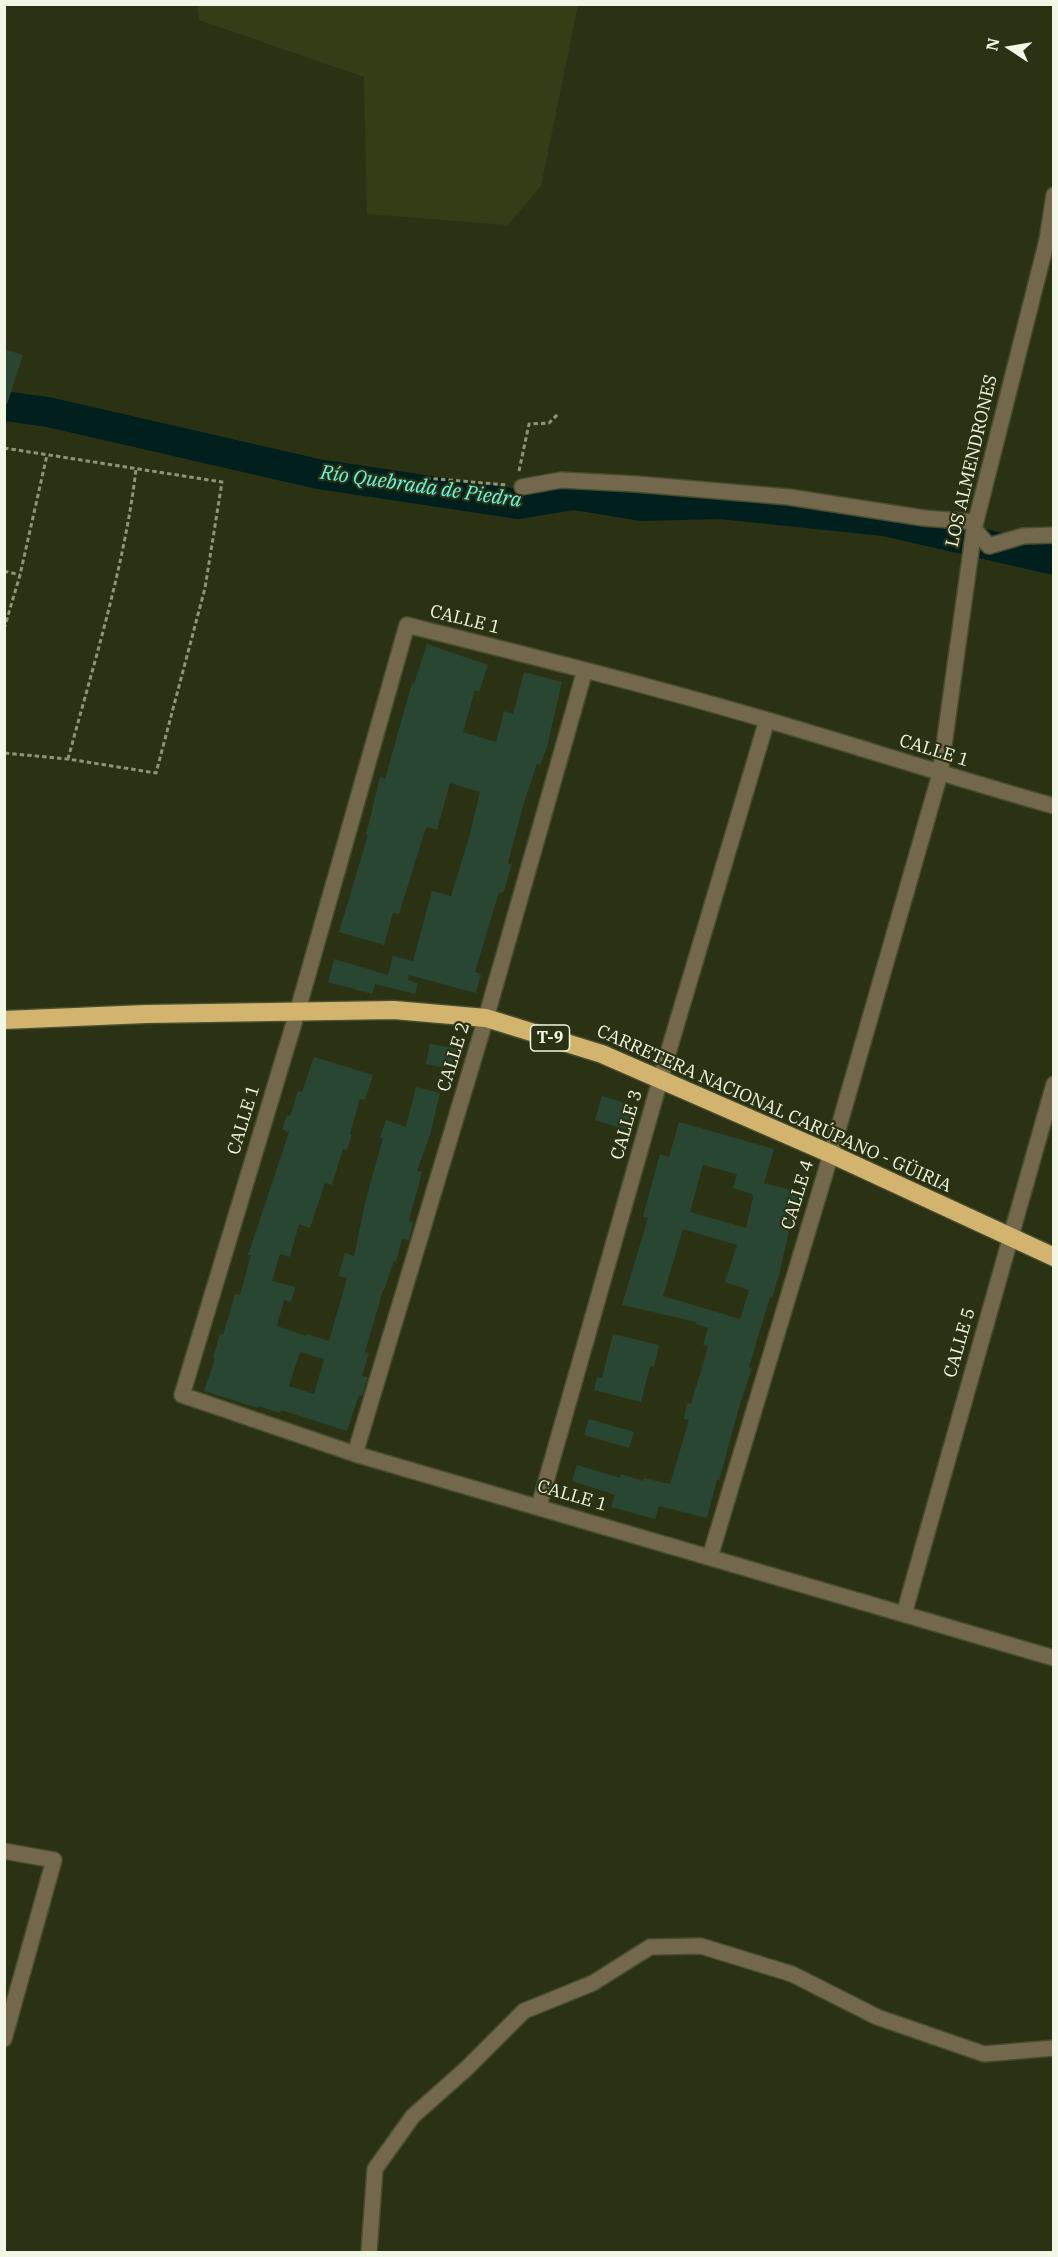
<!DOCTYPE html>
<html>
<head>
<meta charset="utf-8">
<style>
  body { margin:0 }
  #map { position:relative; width:1058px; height:2257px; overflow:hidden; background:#2b3213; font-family:"IBM Plex Serif",serif }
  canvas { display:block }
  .frame { position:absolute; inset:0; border:6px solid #f1f7e4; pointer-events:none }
  .north { position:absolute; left:980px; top:18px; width:60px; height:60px; -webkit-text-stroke:4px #2b3213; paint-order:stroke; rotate:282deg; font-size:16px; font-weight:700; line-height:24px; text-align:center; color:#f1f7e4 }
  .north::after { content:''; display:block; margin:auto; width:21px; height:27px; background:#f1f7e4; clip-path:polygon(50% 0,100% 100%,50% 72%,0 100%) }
</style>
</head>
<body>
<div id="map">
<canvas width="1058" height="2257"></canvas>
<div class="frame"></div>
<div class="north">N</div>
</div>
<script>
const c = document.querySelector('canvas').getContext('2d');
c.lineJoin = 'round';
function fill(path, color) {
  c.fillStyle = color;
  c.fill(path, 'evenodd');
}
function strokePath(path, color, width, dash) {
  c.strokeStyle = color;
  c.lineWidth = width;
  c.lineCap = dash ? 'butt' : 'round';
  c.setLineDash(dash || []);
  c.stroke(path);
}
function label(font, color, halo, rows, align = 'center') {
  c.font = font + ' "IBM Plex Serif",serif';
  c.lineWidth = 4.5;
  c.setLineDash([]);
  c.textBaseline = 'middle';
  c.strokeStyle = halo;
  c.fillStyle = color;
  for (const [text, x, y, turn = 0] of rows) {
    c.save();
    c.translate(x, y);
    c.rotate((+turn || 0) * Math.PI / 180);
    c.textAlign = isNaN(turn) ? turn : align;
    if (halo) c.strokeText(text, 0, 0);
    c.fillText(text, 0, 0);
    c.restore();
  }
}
const built = new Path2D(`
  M197,5H578L541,186L508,225L367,214L364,77L199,20Z`);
const river = new Path2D(`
  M4,406L48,412L318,474L518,504L574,495L642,506L721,504L884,521L1054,560`);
const building = new Path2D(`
  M4,349L23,355L7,404H4Z
  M427,644L488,665L479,692L475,690L463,732L496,742L504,711L513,714L524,672L562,682L547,747L540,765L537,764L523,806L508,863L512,864L503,893L499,892L475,972L481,974L476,993L409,975L408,980L418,983L415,994L375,984L372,994L328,982L334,959L388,975L393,956L413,961L432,891L451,896L469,838L480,792L450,783L437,830L427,827L425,830L399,914L393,913L384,945L339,932L368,835H366L380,777L385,779L412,683L414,684Z
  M430,1044L461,1049L457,1070L426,1064Z
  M314,1057L373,1075L365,1100L360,1099L350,1134L352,1135L347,1150L343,1149L332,1185L325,1183L310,1228L299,1224L290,1257L280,1254L272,1281L295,1287L291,1302L284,1300L277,1326L306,1336L307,1334L329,1341L347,1278L338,1276L345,1253L354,1256L366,1199L383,1138H380L386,1120L406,1127L416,1087L440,1093L430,1135L417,1171L422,1172L409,1221L413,1222L409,1240L402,1239L396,1262L394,1261L384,1290H383L365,1352L369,1353L362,1376L368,1377L362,1396L359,1395L347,1431L281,1410L280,1413L258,1406V1408L204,1391L215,1359L213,1358L220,1334L223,1335L235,1294L240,1295L251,1255H248L289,1132L282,1129L287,1115L290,1116L298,1091L302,1092ZM300,1352L324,1359L314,1394L289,1386Z
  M602,1096L637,1107L630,1131L595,1120Z
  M679,1122L774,1149L764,1183L802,1193L795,1228L790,1226L779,1275L772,1298L770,1297L749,1367L752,1368L740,1404L719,1481L717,1480L707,1518L659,1506L655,1519L611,1507L615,1495L572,1481L577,1465L620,1478L621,1474L643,1481L644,1478L670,1484L689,1420L684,1419L687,1403L691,1404L708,1347L703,1345L708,1328L696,1324V1322L622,1305L648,1218L643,1216L660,1154L669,1157ZM703,1165L737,1174L733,1188L752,1194L753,1197L746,1228L690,1212ZM683,1229L737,1245L725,1282L749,1290L740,1319L663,1296Z
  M613,1334L659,1345L654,1367L650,1366L641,1402L594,1390L597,1377L602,1378Z
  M589,1419L634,1432L629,1448L584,1435Z`);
const path = new Path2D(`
  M4,448L222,482L205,588L156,773L68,759L4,753
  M519,471L529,424L549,423L559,413
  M426,478L507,485
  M4,571L20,575
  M4,629L20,575L47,455
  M68,759C93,666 125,565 136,469`);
const minor = new Path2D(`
  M522,487L561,480L637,484L789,497L924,518L975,522
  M974,529L989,546L1023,536L1054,535
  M1054,806C957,779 863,748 767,720C648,685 527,655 407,625L297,1013L182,1395L355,1454L1054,1658
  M355,1454L486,1018L585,670
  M539,1506L660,1080L767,720
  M710,1557L831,1154L940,774L974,529L1047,240L1054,195
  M904,1614L1054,1084
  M4,1851L54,1860L4,2039
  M369,2252L375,2169L413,2116L466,2069L524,2011L593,1983L650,1947L701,1946L792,1974L877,2017L984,2054L1054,2048`);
const highway = new Path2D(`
  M4,1020L146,1014L394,1010L486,1018L602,1054L831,1154L1054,1257`);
const shields = [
  [550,1038,39]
];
const shieldNames = [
  ["T-9",550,1038]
];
const streetNames = [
  ["LOS ALMENDRONES",972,461,-77],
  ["CALLE 1",465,620,14],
  ["CALLE 1",934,751,17],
  ["CALLE 2",454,1057,-73],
  ["CARRETERA NACIONAL CARÚPANO - GÜIRIA",774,1109,24],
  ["CALLE 1",244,1120,-73],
  ["CALLE 3",627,1125,-74],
  ["CALLE 4",798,1195,-73],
  ["CALLE 5",960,1343,-74],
  ["CALLE 1",572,1496,16]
];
const waterNames = [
  ["Río Quebrada de Piedra",421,487,8]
];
fill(built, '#353d17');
strokePath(river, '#001f1d', 30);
fill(building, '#294632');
strokePath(minor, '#474e30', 18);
strokePath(highway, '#474e30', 21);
strokePath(path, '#8d947a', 3, [4.5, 3]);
strokePath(minor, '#73674c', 15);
strokePath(highway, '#d3b46e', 18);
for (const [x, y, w] of shields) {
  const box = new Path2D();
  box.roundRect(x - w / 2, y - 13, w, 26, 4.5);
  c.fillStyle = '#2b3213';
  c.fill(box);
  strokePath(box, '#f1f7e4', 1.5);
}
label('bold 16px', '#f1f7e4', null, shieldNames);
label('18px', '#f1f7e4', '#2b3213', streetNames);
label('italic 20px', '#66f7e9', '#2b3213', waterNames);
</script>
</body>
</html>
